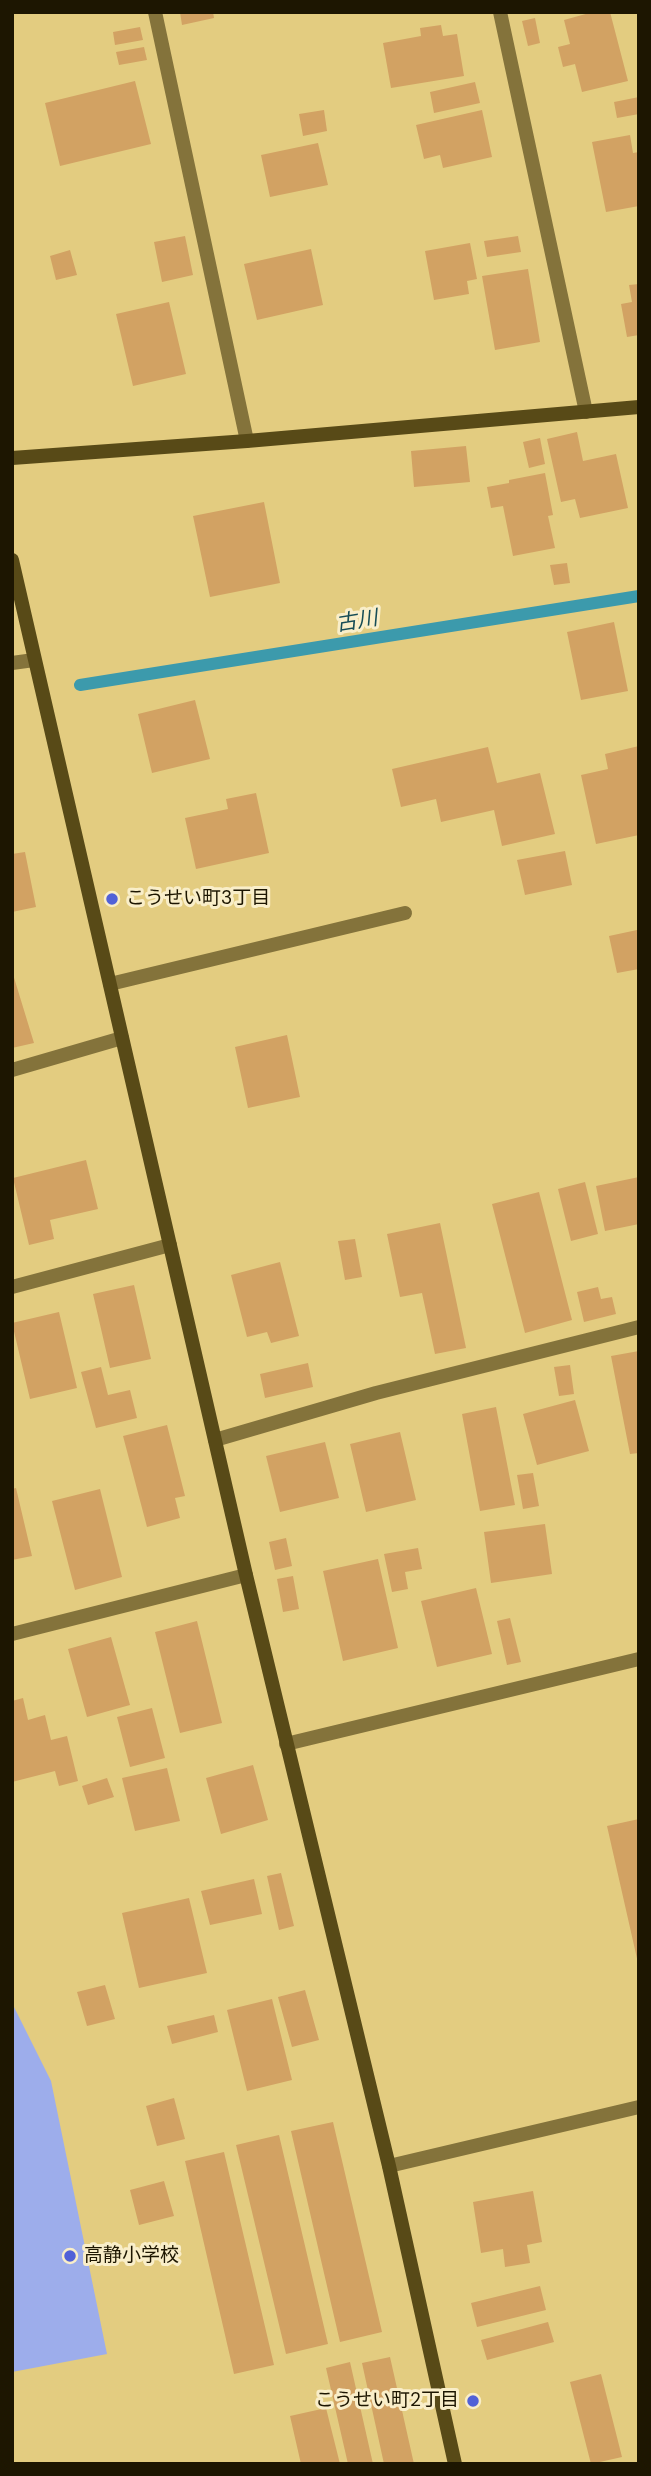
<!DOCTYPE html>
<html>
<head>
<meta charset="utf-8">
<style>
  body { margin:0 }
  #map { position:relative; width:651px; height:2476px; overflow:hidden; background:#e3cc80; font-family:"DM Sans",sans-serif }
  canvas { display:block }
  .frame { position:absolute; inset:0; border:14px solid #1d1601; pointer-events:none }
</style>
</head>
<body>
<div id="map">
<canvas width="651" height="2476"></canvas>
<div class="frame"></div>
</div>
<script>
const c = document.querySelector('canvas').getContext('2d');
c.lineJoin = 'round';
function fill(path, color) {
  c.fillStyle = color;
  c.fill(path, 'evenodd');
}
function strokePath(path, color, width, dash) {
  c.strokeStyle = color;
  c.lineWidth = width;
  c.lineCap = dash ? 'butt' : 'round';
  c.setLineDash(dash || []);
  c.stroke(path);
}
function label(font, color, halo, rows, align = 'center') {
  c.font = font + ' "DM Sans","Noto Sans JP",sans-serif';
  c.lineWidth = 6;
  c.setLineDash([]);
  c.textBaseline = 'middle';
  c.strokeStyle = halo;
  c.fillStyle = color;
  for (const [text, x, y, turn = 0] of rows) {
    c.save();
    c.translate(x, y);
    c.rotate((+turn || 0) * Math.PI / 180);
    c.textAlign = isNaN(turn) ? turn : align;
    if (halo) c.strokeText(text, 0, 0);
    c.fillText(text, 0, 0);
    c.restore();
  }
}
const green = new Path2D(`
  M12,2003L51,2081L107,2354L12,2372Z`);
const stream = new Path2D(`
  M80,685L639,596`);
const building = new Path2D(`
  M180,12H213L214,18L182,25Z
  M593,12H610L628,81L582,92L575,64L563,67L558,47L570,44L564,20Z
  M535,18L540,43L528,46L522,21Z
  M441,25L443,36L457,34L464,76L391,88L383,43L421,36L420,28Z
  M140,27L143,40L115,45L113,32Z
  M144,47L147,60L119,65L116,52Z
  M135,81L151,144L60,166L45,103Z
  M475,82L480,103L434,113L430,92Z
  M639,97V114L617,118L614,102Z
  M324,110L327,131L303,136L299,114Z
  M482,110L492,157L443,168L440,155L424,159L416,125Z
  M630,135L633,153L639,152V206L606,212L592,142Z
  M318,143L328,185L270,197L261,155Z
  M185,236L193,275L162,282L154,242Z
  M518,236L521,252L487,257L484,241Z
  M470,243L477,279L467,281L469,294L434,300L425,251Z
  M311,249L323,305L257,320L244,264Z
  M70,250L77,275L56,280L50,256Z
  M528,269L540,342L495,350L482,276Z
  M639,284V335L627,337L621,304L632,302L629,285Z
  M169,302L186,374L133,386L116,314Z
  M577,432L583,461L616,454L628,508L580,518L575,499L561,502L547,439Z
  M540,438L545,464L529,468L523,442Z
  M466,446L470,482L414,487L411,451Z
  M545,473L553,515L548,516L555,548L513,556L503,506L491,508L487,487L509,483V480Z
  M264,502L280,583L210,597L193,516Z
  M567,563L570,583L554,585L550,565Z
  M614,622L628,691L581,700L567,632Z
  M195,700L210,759L152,773L138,714Z
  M639,746V835L596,844L581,775L608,769L605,754Z
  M488,747L497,783L540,773L555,834L502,846L494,810L441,822L436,799L401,807L392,769Z
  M256,793L269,853L196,869L185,818L228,809L226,799Z
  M565,851L572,885L525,895L517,860Z
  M25,852L36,907L12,912V854Z
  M637,930L639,969L617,973L609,936Z
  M12,971L34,1043L12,1048Z
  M287,1035L300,1097L248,1108L235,1047Z
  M86,1160L98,1209L50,1220L54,1239L29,1245L13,1178Z
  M639,1177V1224L605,1231L596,1186Z
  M585,1182L598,1234L571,1241L558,1189Z
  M539,1192L572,1320L525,1333L492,1204Z
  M440,1223L466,1348L435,1354L422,1293L400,1297L387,1234Z
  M355,1239L362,1277L345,1280L338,1241Z
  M280,1262L299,1336L271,1343L267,1332L247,1337L231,1275Z
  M134,1285L151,1359L110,1368L93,1294Z
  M598,1287L601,1299L612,1297L616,1314L584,1322L577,1292Z
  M59,1312L77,1388L30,1399L12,1323Z
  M639,1351V1453L630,1454L611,1356Z
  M308,1363L313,1387L265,1398L260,1374Z
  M570,1365L574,1394L559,1396L554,1367Z
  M101,1367L108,1395L130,1390L137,1418L96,1428L81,1372Z
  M575,1400L589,1451L537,1465L523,1414Z
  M496,1407L515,1505L480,1511L462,1414Z
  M167,1425L185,1496L175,1498L180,1518L147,1527L123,1436Z
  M400,1432L416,1500L366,1512L350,1444Z
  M325,1442L339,1498L280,1512L266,1456Z
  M533,1473L539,1506L523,1509L517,1475Z
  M16,1488L32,1556L12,1560V1489Z
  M100,1489L122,1577L75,1590L52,1501Z
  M545,1524L552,1574L491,1583L484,1532Z
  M286,1538L292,1566L275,1570L269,1542Z
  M418,1548L422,1569L405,1572L408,1589L392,1592L384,1554Z
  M378,1559L398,1648L343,1661L323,1571Z
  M293,1576L299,1609L283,1612L277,1579Z
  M476,1588L492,1654L437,1667L421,1601Z
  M510,1618L521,1662L507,1665L497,1621Z
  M197,1621L222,1723L180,1733L155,1632Z
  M111,1637L130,1705L87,1717L68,1649Z
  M23,1698L28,1720L45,1715L51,1740L67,1736L78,1781L59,1786L55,1771L12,1782V1701Z
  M152,1708L165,1758L130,1767L117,1717Z
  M253,1765L268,1820L221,1834L206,1778Z
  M167,1768L180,1821L135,1831L122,1778Z
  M107,1778L114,1797L88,1805L82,1786Z
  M639,1819V1963H638L607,1826Z
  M281,1873L294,1926L279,1930L267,1876Z
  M254,1879L262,1914L210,1925L201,1891Z
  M189,1898L207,1973L139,1988L122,1913Z
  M105,1985L115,2019L87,2026L77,1992Z
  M305,1990L319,2040L292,2047L278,1997Z
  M272,1999L292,2080L247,2091L227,2010Z
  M214,2015L218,2032L172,2044L167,2026Z
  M174,2098L185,2139L157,2146L146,2106Z
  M333,2122L382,2332L340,2342L291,2131Z
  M279,2135L328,2344L286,2354L236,2145Z
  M224,2152L274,2365L234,2374L185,2161Z
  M164,2181L174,2216L139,2225L130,2190Z
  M533,2191L542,2242L527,2245L530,2263L505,2267L503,2249L481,2253L473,2202Z
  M540,2286L546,2310L477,2327L471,2303Z
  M548,2322L554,2342L487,2360L481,2340Z
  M390,2357L414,2464H384L362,2363Z
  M350,2362L373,2464H348L326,2368Z
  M601,2374L622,2457L591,2464L570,2382Z
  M326,2408L340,2464H301L290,2416Z`);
const lane = new Path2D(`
  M110,984L405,913
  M12,1070L122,1038`);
const street = new Path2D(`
  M155,12L247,441
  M500,12L586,412
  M12,663L34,660
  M12,1287L170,1245
  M215,1440L376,1393L639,1327
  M12,1634L246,1575
  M286,1744L639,1659
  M389,2166L639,2107`);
const secondary = new Path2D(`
  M12,458L247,441L639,407
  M12,560L246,1575L389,2166L455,2464`);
const markers = [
  [112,899,7,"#5161d7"],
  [70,2256,7,"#5161d7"],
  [473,2401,7,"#5161d7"]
];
const poiNames = [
  ["こうせい町3丁目",126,899],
  ["高静小学校",84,2256],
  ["こうせい町2丁目",459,2401,"right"]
];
const waterNames = [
  ["古川",357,622,-9]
];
fill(green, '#9dadeb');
strokePath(stream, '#3c9aac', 12);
fill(building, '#d2a263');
strokePath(lane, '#84733b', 14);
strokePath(street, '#84733b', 14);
strokePath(secondary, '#584a17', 14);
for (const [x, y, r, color] of markers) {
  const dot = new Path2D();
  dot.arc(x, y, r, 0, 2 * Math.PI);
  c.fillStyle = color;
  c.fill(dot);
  strokePath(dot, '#f9eec9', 2.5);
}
label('19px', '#1d1601', '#f9eec9', poiNames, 'left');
label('italic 21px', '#164c56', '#f9eec9', waterNames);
</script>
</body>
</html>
